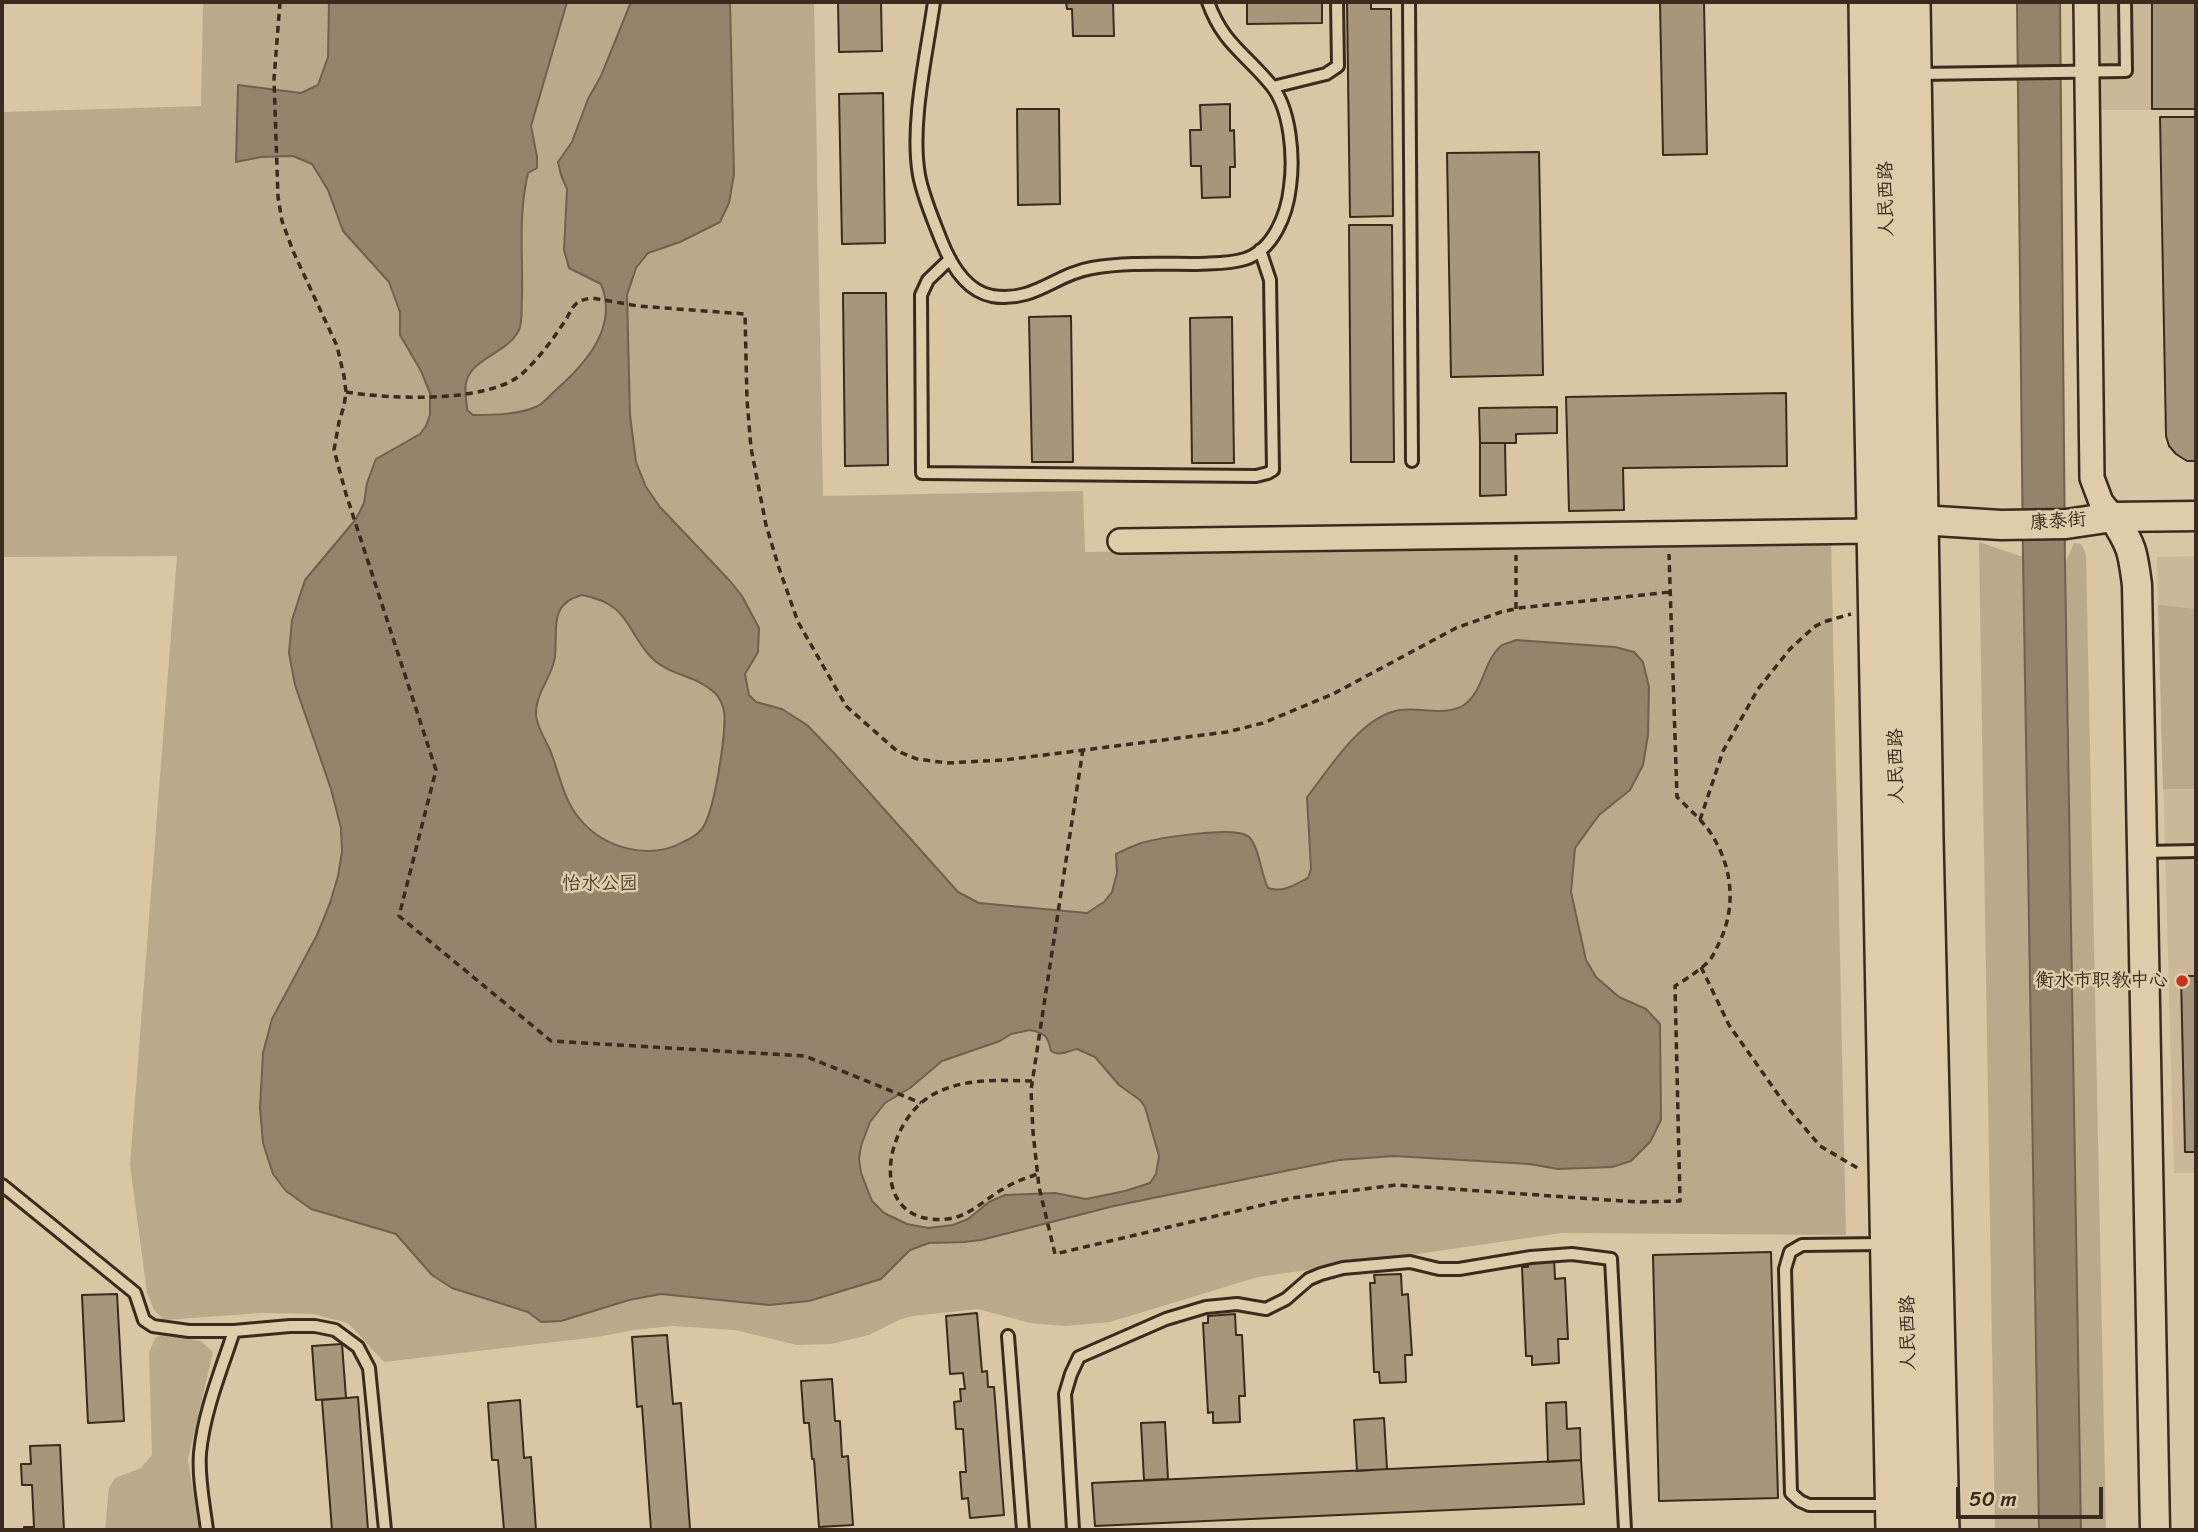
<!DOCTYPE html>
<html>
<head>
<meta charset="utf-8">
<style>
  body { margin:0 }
  #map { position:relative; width:2198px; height:1532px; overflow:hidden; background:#d8c6a4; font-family:Sriracha,sans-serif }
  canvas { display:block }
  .frame { position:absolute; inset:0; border:4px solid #3b2a1e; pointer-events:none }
  .scale { position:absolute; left:1956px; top:1487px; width:147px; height:32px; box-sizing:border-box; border:4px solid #3b2a1e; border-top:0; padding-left:9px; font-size:21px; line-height:24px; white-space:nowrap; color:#3b2a1e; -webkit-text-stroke:5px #dfccaa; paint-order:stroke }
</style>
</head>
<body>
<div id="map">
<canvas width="2198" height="1532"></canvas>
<div class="frame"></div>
<div class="scale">50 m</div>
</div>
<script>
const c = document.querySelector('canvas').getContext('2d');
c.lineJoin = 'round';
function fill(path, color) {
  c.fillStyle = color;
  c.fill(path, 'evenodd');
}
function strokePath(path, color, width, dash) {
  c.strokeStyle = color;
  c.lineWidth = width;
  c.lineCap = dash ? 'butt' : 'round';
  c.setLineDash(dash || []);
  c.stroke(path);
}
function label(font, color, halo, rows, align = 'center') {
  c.font = font + ' Sriracha,"LXGW WenKai TC",sans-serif';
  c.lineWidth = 5;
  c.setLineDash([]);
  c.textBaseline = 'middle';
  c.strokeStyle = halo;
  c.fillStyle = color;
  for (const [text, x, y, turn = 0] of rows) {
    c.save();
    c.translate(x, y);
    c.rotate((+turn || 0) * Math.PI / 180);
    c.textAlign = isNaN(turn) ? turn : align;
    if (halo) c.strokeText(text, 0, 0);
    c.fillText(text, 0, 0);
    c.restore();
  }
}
const built = new Path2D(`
  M2099,2H2196V110H2098Z
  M2196,556V1173H2174L2157,557Z`);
const green = new Path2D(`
  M203,2H814L823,496L1083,491L1085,552L1831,539L1846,1235L1562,1233L1258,1277L1110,1322L1065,1326L1030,1323L978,1309L913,1316L901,1319L869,1335L831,1344L797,1345L735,1330L672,1326L634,1330L597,1337L384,1362L348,1323L313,1314L261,1313L164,1320L154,1310L147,1293L130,1165L177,556L2,557V112L201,106Z
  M1979,542L2023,557L2039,1530H1995Z
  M2074,543L2081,544L2086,554L2106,1530H2081L2065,563Z
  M2158,605L2196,609V789H2163Z
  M163,1334L201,1341L213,1352L188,1459L199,1530H105L109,1488L115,1478L141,1468L152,1455L149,1353L155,1338Z`);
const water = new Path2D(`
  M329,2H567L531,126L537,157V168L528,173C518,214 523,256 522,298C521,308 523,321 519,330C507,354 471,358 466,383C464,391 467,402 467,410L473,415C494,415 518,415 538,406C545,402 552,393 558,388C588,361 618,326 601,284L569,268L564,250L567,189L561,175L558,162L572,142L588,99L601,76L631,2H730L734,174L729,203L720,222L680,242L648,253L636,268L627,295L630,415L636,462L646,487L660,507L730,581L742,596L759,628L758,652L745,674L749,695L756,702L782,709L807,725L834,753L958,892L979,903L1087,913L1104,902L1112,892L1117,873L1116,854C1124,850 1133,846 1141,843C1159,838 1236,825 1249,837C1259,847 1261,874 1268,888C1282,893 1295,885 1308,878L1311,869L1307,797C1330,768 1358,721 1395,711C1417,705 1443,718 1464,705C1484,691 1483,661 1501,646C1505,643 1512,642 1516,640L1615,647L1634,652L1643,662L1649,687L1648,735L1643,765L1630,790L1599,815L1575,848L1571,892L1586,960L1596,977L1619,997L1646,1009L1660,1024L1661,1120L1650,1142L1631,1161L1612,1167L1558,1169L1529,1164L1394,1156L1339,1160L1114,1206L981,1240L964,1242L929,1243L910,1250L881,1279L809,1301L769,1305L661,1294L629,1300L561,1321L541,1322L528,1312L452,1288L432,1275L396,1234L311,1209L286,1191L273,1174L263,1143L260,1108L263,1053L272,1019L317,935L330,903L338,876L342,852L341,828L331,789L295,685L289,653L292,620L305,580L356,519L364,503L367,483L376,459L420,434L426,426L430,415V393L421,371L400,335V312L389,282L343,231L328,190L312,164L293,156L261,157L236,162L238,85L301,93L318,85L328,57ZM582,595C629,604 625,628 650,656C668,676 697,675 715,693C719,697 723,705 724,711C727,731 714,816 701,830C696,836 690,839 683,842C649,861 603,848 579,818C563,799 559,772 550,750C545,739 537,727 536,715C535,692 553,677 555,656C558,629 548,604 582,595ZM1030,1030C1045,1033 1048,1036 1051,1051C1060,1057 1067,1051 1077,1049L1095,1057L1119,1085L1140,1100L1145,1107L1159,1156L1156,1174L1150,1183L1125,1191L1086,1199L1055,1193L1005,1195L989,1202L968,1219L953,1225L928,1228L907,1224L884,1213L872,1201L861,1173L859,1159L861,1146L870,1122L885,1103L910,1088L942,1061L1000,1041L1011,1034Z
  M2017,2H2060L2065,563L2081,1530H2039L2023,557Z`);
const building = new Path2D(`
  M838,2H881L882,51L839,52Z
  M1066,2H1113L1114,36H1073L1072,9H1067Z
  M1247,2H1322V23L1247,24Z
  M1347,2H1371V9H1391L1393,216L1350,217Z
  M1660,2H1704L1707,154L1663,155Z
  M2152,2H2196V109H2152Z
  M883,93L885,243L842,244L839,94Z
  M1230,104V131L1234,130L1235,167H1230V197L1202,198L1201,166H1191L1190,130H1201L1200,105Z
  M1017,109H1059L1060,204L1018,205Z
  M2160,117H2196V461H2187L2176,454L2169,446L2166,436Z
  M1539,152L1543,375L1451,377L1447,153Z
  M1349,225H1392L1394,462H1351Z
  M843,293H886L888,465L845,466Z
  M1071,316L1073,462H1032L1029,317Z
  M1232,317L1234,463H1192L1190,318Z
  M1786,393L1787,466L1623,468L1624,510L1569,511L1566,397Z
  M1557,407V433L1516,434V443H1480L1479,408Z
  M1480,443H1505L1506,495L1480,496Z
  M2181,976H2196V1152H2185Z
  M1771,1252L1778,1498L1659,1501L1653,1255Z
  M1554,1258L1555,1279L1565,1278L1568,1339H1558L1559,1363L1532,1365V1356H1526L1522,1267H1528L1527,1259Z
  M1401,1274L1402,1295L1408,1294L1412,1355H1405L1406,1382L1380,1383L1379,1372H1374L1370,1283H1375L1374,1275Z
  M117,1294L124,1421L88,1423L82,1295Z
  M977,1313L982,1372L987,1371L988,1387H994L1004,1515L970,1518L968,1498L962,1499L960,1472H966L963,1429H956L954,1402L961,1401L960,1389H965L963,1373L950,1374L946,1316Z
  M1235,1314L1236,1335H1242L1245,1396H1239L1240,1422L1213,1423V1412L1208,1413L1203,1323H1208V1316Z
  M667,1335L673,1404L681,1403L690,1529L651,1530L642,1406L637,1407L632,1337Z
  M342,1344L346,1398L316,1400L312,1346Z
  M832,1379L835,1421H840L842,1457L848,1456L853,1525L819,1527L814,1459H812L809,1423H804L801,1381Z
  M358,1397L368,1530H332L322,1400Z
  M520,1400L524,1458L531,1457L536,1530H504L498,1460H492L488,1403Z
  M1566,1402L1567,1429L1580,1428L1581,1460L1548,1462L1546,1403Z
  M1384,1418L1387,1469L1357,1471L1354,1420Z
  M1165,1422L1168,1479L1144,1480L1141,1423Z
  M60,1445L64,1530H24V1527H34L32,1485H22L21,1464H31L30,1446Z
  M1581,1460L1584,1504L1095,1526L1092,1483Z`);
const path = new Path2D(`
  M280,2L274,79L278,197L282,221L293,251L337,346L344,376L346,392L344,406L339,422L334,450L346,494L436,770L399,916L551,1041L805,1056L921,1103
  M346,392C389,399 491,404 524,372C540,357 553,339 565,321C569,315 571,308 577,303C581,300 586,299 592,298L638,306L745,314L747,400L751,448L766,525L779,568L798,622L846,706L897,751L917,759L947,763L1004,760L1227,732L1263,723L1333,694L1456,628L1501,612L1519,608L1670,592
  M1516,609V555
  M1083,749L1031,1090L1033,1132L1039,1187L1055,1254L1292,1198L1396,1185L1637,1202L1680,1201L1675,986C1688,978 1700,970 1710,960C1714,954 1717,947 1720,941C1735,909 1733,873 1716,842C1707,824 1691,811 1677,797L1669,554
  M1700,820L1723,751L1758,689L1790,649L1814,627L1823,622L1851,614
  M1701,967L1729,1025L1787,1107L1820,1146L1861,1170
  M1032,1081C999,1080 962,1078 932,1095C880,1126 868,1227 947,1219C969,1217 985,1199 1003,1189C1014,1182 1026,1178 1038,1174`);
const service = new Path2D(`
  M934,2C927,53 910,124 919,175C923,197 933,219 941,240C950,263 966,291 992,296C1034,303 1055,274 1092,268C1126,262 1162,264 1197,264C1213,263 1230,264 1245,259C1273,250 1287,215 1290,187C1294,158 1291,109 1271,85C1245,53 1223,44 1208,2
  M1409,2L1412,461
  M1918,74L2126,71L2125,2
  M1273,87L1326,74L1338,66L1337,2
  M950,259L928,280L921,295L922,473L1256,476L1268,473L1273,470L1270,280L1260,250
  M2143,852L2196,851
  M2,1185L135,1293L144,1320L153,1326L189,1331H234L290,1326H315L335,1330L358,1347L369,1368L385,1530
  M1882,1244L1802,1245L1790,1252L1785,1269L1791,1493L1800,1501L1809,1505H1887
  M1008,1336L1023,1530
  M207,1530C204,1505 198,1478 200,1453C204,1411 221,1371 234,1331
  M1073,1530L1065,1394L1071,1374L1079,1357L1166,1319L1206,1307L1237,1304L1266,1309L1286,1299L1309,1279L1321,1274L1343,1268L1410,1262L1439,1269H1459L1531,1257L1572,1254L1611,1259L1625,1530`);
const minor = new Path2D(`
  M1861,2L1865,316L1888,1530
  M2086,2L2092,478L2101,502L2113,517
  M1120,541L1869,531`);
const tertiary = new Path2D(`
  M2113,517C2132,545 2133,553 2137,585L2155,1530
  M1920,520L2001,525L2066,524L2113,517L2196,516`);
const primary = new Path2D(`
  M1884,2L1898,837L1914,1530
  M1912,2L1925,839L1941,1530`);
const markers = [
  [2182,981,7,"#c8321e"]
];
const streetNames = [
  ["人民西路",1887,199,-91],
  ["康泰街",2058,522,-4],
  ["人民西路",1897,766,-91],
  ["人民西路",1909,1333,-91]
];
const parkNames = [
  ["怡水公园",600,884]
];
const poiNames = [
  ["衡水市职教中心",2168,981]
];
fill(built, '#cab898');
fill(green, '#bba98c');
fill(water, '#96836b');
strokePath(water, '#725f4c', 2);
fill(building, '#a8967b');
strokePath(building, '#3b2a1e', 2);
strokePath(service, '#3b2a1e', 16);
strokePath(minor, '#3b2a1e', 28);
strokePath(tertiary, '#3b2a1e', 33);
strokePath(primary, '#3b2a1e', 40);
strokePath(path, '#3b2a1e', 3.5, [7, 5]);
strokePath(service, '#dfccaa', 10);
strokePath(minor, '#dfccaa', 23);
strokePath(tertiary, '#dfccaa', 28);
strokePath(primary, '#dfccaa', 35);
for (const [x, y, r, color] of markers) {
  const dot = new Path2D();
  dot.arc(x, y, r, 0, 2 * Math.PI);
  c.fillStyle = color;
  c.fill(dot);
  strokePath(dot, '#dfccaa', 2.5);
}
label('19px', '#3b2a1e', '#dfccaa', streetNames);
label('19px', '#4e3d2e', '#dfccaa', parkNames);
label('19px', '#3b2a1e', '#dfccaa', poiNames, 'right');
</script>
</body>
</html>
